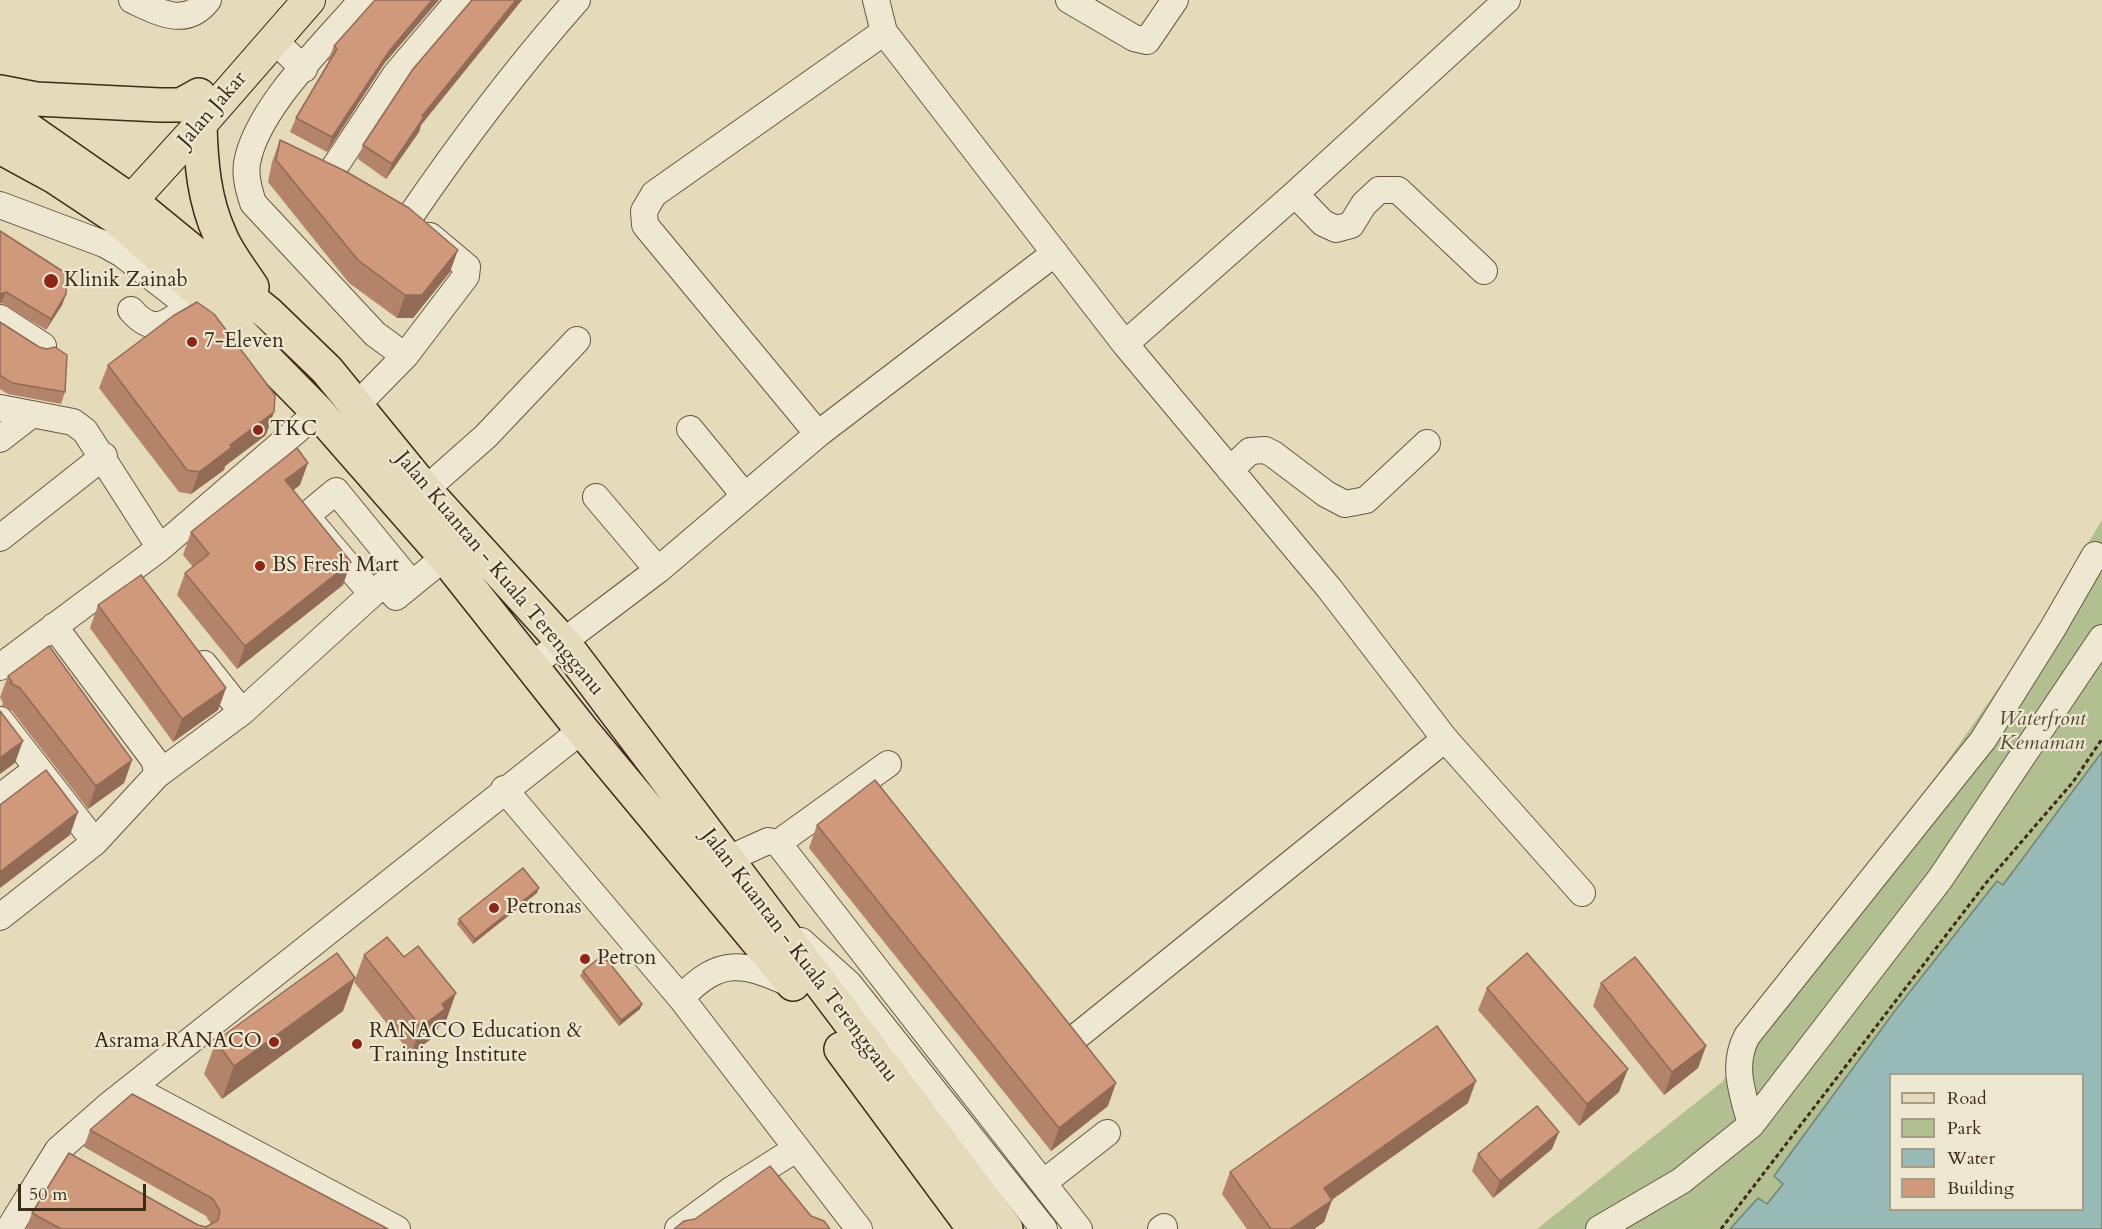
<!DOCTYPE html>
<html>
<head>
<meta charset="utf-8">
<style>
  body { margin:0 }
  #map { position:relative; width:2102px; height:1229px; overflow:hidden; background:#e5daba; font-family:Cardo,serif }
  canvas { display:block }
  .legend { position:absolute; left:1889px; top:1073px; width:195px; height:138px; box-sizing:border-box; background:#eee7d2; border:2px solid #a79c88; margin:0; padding:8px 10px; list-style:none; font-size:18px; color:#3d2b18 }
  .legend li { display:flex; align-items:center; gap:12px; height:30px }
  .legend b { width:30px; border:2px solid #a79c88 }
  .scale { position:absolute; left:18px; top:1184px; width:128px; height:27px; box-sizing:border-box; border:3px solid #3d2b18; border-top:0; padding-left:8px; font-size:18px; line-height:21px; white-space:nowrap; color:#3d2b18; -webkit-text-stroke:4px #eee7d2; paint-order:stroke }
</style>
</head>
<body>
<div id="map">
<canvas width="2102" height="1229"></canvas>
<ul class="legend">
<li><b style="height:8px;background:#e5daba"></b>Road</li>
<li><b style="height:16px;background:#b2c091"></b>Park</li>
<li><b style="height:16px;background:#97bab6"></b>Water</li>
<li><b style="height:16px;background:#d0997b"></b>Building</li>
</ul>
<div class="scale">50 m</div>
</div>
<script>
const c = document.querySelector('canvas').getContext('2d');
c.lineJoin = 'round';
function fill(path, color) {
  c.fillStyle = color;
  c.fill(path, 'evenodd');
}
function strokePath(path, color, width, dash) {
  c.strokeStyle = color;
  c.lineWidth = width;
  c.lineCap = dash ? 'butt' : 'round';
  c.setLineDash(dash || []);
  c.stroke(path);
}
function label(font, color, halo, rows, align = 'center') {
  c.font = font + ' Cardo,serif';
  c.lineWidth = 4.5;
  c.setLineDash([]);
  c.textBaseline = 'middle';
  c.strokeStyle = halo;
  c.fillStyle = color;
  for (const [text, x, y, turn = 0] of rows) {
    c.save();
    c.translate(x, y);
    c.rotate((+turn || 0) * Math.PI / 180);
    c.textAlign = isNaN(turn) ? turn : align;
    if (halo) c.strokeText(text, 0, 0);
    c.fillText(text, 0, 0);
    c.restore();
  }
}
const green = new Path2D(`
  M2102,520V752L2003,885L1996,882L1894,1012L1774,1176L1783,1184L1767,1205L1758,1198L1730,1229H1537L1722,1082L2016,663Z`);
const water = new Path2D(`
  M2102,752V1229H1730L1758,1198L1767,1204L1783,1184L1774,1176L1894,1012L1997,881L2003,885ZM1890,1074H2082V1210H1890Z`);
const path = new Path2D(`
  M1721,1229L1986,883L2073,782L2102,739`);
const minor = new Path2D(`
  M132,0C160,13 186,28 208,0
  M362,0C326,43 257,107 247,163C245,177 249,190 253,203L375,334L405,356
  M876,0L884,32L1125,344L1329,588L1445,739L1582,893
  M1069,0L1134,38L1147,41L1175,0
  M274,40L304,69
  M330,174L396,74L459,0
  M1295,194L1323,223L1336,229L1351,225L1364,204L1379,190H1398L1484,271
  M0,205L104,244L122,254L212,324
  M409,218C461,142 516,69 577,0
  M131,310C155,338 169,322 194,303
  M0,318L43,346
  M1125,344L1295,194L1507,0
  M357,405L405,356L466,276L467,267L430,236
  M0,408L73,422L85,431L160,548
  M690,429L745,496
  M818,434L645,225L644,211L654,194L884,32
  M0,439L31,415
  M1230,470L1250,451L1265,450L1273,454L1326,494L1345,504L1366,500L1427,443
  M425,490L486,436L577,340
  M596,497L658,570
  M0,538L104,456
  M412,584L336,491L306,516L372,594L384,584L396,597L445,557
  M204,664L242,712
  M531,666L658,570L818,434L1055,253
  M0,667L160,548L318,412
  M0,720L95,842
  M157,775L242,712L372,594
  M504,789L681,998L859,1229
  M0,797L37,769
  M778,843L888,764
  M726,860L768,841L778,843L1079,1229
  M0,917L95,842L157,775L155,761L54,626
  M801,941L849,984L1044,1229
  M681,998C720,957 742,962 791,984
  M1076,1037L1445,739
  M133,1088L397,1229
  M1751,1125C1743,1094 1731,1066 1747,1036L1983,740L2053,628L2095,555
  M1043,1183L1107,1133
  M9,1229L58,1150L108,1106L582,730
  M678,1229L731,1190L796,1149
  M1161,1229L1164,1227
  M1599,1229L1681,1181L1751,1125L1940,879L2102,638`);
const major = new Path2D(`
  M114,216L131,201L200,125L309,0`);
const highway = new Path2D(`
  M0,92L36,99L160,105H181L199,95
  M0,113L29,130L131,201L269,314L327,370L425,490L563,642L1006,1229
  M200,125C201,163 204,200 220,235C227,253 241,270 252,287
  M0,147L55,177L114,216L202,294L318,412L445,557L582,730L793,984
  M841,1049L974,1229`);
const wall = new Path2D(`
  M472,0H522L421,125L419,132L386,179L358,159L363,145Z
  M334,46L384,64L327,152L290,132L296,118L329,61L328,60Z
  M280,140L450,272L413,318H397L349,283L268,182L272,162Z
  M0,231L66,294L62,305L46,330L1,303Z
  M0,322L65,392L61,404L8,394L0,389Z
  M108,365L266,435L225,466L224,470L191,494L179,492L99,388Z
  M300,485L293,490L343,585L237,669L177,595L185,573L193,567L183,555L191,532Z
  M98,605L226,688L218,710L173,742L90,628Z
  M8,676L132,760L124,783L88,809L12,711L2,706L3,703L0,697Z
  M817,825L1108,1106L1051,1151L809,848Z
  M537,893L473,944L457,924L459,919Z
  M364,955L446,1021L438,1027L435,1036L411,1054L354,982Z
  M583,971L642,1004L640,1009L619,1026L580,976Z
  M1601,983L1706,1046L1698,1068L1664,1095L1593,1006Z
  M1487,988L1619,1092L1579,1126L1478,1010Z
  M343,1011L222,1099L204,1074L216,1041Z
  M1468,1103L1332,1200L1324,1222L1314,1229H1247L1222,1194L1230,1172Z
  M90,1130L388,1229H26L32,1213L198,1225L206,1227L211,1224L206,1216L84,1147Z
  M1552,1149L1493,1198L1472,1171L1478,1154Z`);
const shadedWall = new Path2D(`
  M432,0H439L384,64L327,152L332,137L390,50Z
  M516,0H522L421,125L419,132L386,179L392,164L422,116Z
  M458,250L450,272L413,318H397L405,295Z
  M6,292L1,303L0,304V294Z
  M66,294L62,305L46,330L51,319Z
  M274,412L266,435L225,466L224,470L191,494L199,472L230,445Z
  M308,463L300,485L277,503L285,480Z
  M351,562L343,585L237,669L245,646Z
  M226,688L218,710L173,742L182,719Z
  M23,741L15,763L0,774V758Z
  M132,760L124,783L88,809L96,786Z
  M78,812L70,835L0,888V872Z
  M539,888L537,893L473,944L475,939Z
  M355,978L343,1011L222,1099L234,1066Z
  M456,993L446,1021L438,1027L435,1036L411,1054L421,1027L442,1004Z
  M642,1004L640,1009L619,1026L621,1020Z
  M1706,1046L1698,1068L1664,1095L1672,1072Z
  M1628,1069L1619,1092L1579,1126L1587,1104Z
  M1476,1081L1468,1103L1321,1207L1332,1200L1324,1222L1314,1229H1290L1324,1188Z
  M1116,1083L1108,1106L1051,1151L1059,1128Z
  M1559,1132L1552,1149L1493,1198L1500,1181Z`);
const building = new Path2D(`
  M375,0H432L390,50L332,137L296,118L337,49L334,46Z
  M472,0H516L422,116L424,117L392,164L363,145L413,69Z
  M280,140L345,171L409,208L458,250L422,295H405L358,260L276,160Z
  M0,231L67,274L66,294L51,319L6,292L0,294Z
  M197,302L214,314L275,395L274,412L230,445L232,447L199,472L187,470L108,365L173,316Z
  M0,322L39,347L47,349L55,347L67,355L65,392L12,383L0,375Z
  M297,448L308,463L285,480L351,562L245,646L185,573L209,554L191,532Z
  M141,575L226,688L182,719L98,605Z
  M49,646L132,760L96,786L20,688L10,683L12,682L8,676Z
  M0,711L23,741L0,758Z
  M46,770L78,812L0,872V805Z
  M875,780L1116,1083L1059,1128L817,825Z
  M523,868L539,888L475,939L459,919Z
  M387,937L404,957L418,946L456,993L442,1004L445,1009L421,1027L364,955Z
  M337,953L355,978L234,1066L216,1041Z
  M1527,953L1628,1069L1587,1104L1487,988Z
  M603,955L642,1004L621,1020L583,971Z
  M1635,957L1706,1046L1672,1072L1601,983Z
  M1437,1026L1476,1081L1324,1188L1332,1200L1290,1229H1271L1230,1172Z
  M132,1094L388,1229H61L32,1213L69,1153L198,1225L206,1227L218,1220L220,1211L213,1199L90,1130Z
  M1537,1106L1559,1132L1500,1181L1478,1154Z
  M770,1166L811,1216L824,1221L830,1229H674L684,1221L695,1219Z`);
const markers = [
  [51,281,8,"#8f2418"],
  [192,342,6,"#8f2418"],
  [258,430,6,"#8f2418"],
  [260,566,6,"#8f2418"],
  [494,908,6,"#8f2418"],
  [585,959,6,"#8f2418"],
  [274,1042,6,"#8f2418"],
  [357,1044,6,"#8f2418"]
];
const streetNames = [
  ["Jalan Jakar",213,110,-49],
  ["Jalan Kuantan - Kuala Terengganu",499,574,50],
  ["Jalan Kuantan - Kuala Terengganu",799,956,53]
];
const poiNames = [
  ["Klinik Zainab",64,281],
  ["7-Eleven",204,342],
  ["TKC",270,430],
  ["BS Fresh Mart",272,566],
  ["Petronas",506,908],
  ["Petron",597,959],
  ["RANACO Education &",369,1032],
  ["Training Institute",369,1056],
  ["Asrama RANACO",262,1042,"right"]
];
const parkNames = [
  ["Waterfront",2042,720],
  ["Kemaman",2042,744]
];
fill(green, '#b2c091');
fill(water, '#97bab6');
strokePath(water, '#738177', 1.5);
strokePath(minor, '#675740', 28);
strokePath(major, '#3d2b18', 34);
strokePath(highway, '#3d2b18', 36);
strokePath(path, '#3d2b18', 3, [4.5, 3]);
strokePath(minor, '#eee7d2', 26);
strokePath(major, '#e5daba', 32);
strokePath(highway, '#e5daba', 33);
fill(wall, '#b3846a');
fill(shadedWall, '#926b56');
fill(building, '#d0997b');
strokePath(building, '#926b56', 1.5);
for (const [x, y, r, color] of markers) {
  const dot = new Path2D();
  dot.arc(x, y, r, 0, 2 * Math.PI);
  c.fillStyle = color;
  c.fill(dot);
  strokePath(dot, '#eee7d2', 2);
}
label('21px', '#3d2b18', '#eee7d2', streetNames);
label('21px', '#3d2b18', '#eee7d2', poiNames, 'left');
label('italic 21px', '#544930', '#eee7d2', parkNames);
</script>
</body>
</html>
